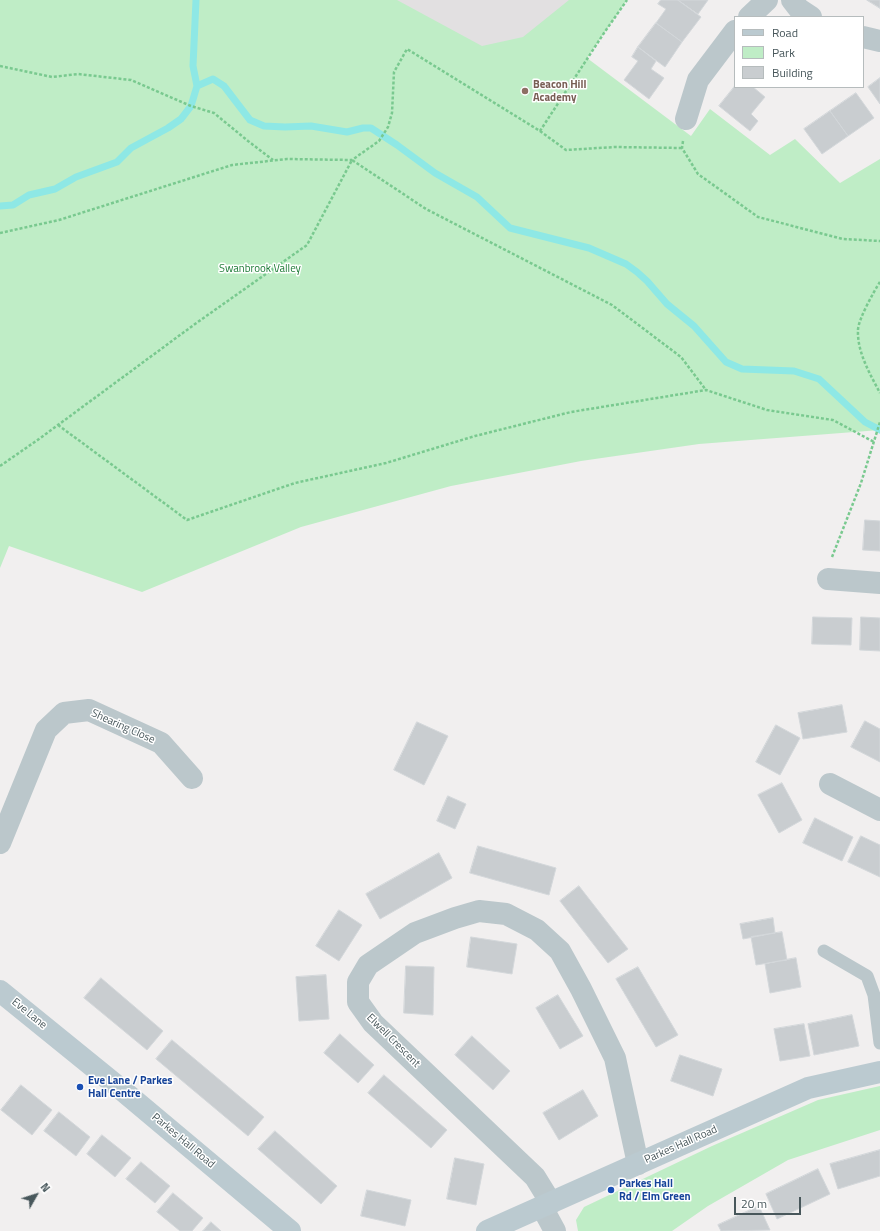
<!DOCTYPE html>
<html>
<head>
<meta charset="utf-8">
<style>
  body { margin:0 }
  #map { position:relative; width:880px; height:1231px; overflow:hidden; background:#f1efef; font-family:"Titillium Web",sans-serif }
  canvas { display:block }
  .legend { position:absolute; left:734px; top:16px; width:130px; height:72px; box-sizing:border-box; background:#fff; border:1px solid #b6bcbd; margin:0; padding:5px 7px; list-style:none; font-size:12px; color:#48575b }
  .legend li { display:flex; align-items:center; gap:8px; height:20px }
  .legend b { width:20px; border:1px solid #b6bcbd }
  .north { position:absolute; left:16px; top:1175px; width:40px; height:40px; -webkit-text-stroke:3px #fff; paint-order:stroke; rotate:51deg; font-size:11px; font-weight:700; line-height:16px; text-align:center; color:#48575b }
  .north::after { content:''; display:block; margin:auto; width:14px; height:18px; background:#48575b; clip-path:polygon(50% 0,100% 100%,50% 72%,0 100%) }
  .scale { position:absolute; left:734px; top:1197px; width:67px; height:18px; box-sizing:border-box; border:2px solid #48575b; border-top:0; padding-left:5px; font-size:12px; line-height:14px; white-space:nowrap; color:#48575b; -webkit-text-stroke:3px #fff; paint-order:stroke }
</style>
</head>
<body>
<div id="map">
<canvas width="880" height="1231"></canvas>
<ul class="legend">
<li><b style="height:5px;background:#bbcad0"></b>Road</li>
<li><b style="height:11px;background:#bfedc6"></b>Park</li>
<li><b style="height:11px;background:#c9cdd0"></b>Building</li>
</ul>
<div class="north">N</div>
<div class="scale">20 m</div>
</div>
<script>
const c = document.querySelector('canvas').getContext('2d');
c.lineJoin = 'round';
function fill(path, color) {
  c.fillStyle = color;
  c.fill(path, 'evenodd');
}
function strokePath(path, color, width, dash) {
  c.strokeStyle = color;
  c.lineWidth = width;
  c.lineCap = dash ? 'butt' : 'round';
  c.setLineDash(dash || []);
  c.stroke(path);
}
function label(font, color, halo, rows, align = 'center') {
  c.font = font + ' "Titillium Web",sans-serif';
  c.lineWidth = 3;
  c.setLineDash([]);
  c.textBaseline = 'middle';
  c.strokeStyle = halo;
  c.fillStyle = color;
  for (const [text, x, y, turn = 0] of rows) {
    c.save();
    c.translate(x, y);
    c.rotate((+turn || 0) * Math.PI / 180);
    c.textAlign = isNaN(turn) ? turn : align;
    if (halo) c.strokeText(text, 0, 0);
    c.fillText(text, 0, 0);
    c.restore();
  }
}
const education = new Path2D(`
  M264,0H627L540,123Z`);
const green = new Path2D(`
  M0,0H397L482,46L523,37L569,0H627L587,58L691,136L710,109L770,155L795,139L840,183L880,159V430L699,444L581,461L451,486L301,527L142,592L9,546L0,568Z
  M880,1086V1130L788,1160L708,1206L672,1231H578L576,1220L584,1207L712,1146L818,1100Z`);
const stream = new Path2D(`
  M196,0L193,66L197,86
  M0,206L13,205L29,195L55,189L76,177L117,162L131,148L168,128L181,119L191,106L197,86L213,79L224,86L250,120L264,126L285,127L311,126L347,132L363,128H371L397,145L435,173L477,197L510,228L589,248L626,264L637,272L647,281L667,304L694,326L726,362L742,369L794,371L819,379L865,422L880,430`);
const building = new Path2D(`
  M661,0H678L701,17L682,42L656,23L666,9L658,4Z
  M678,0H708L698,14Z
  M867,0H880V8Z
  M656,23L682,42L665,67L638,47Z
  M638,47L656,61L651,69L664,78L649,99L624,80L638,61L632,57Z
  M880,78V104L868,87Z
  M735,86L753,87L765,97L751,114L758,121L750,131L719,106Z
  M856,93L874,118L848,136L830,111Z
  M830,111L848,136L822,154L804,129Z
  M865,520L880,521V551L863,550Z
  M813,617L852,618L851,645L812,644Z
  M861,617L880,618V651L860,650Z
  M842,705L847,732L803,739L798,713Z
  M865,721L880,729V762L851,747Z
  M417,722L448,736L424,785L394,770Z
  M776,725L800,738L780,775L756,762Z
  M782,783L802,820L779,833L758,795Z
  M448,796L466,804L455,829L437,821Z
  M815,818L853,837L842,861L803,843Z
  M861,836L880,845V877L848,862Z
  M478,846L556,868L549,895L470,873Z
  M439,853L452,878L380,919L366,894Z
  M579,886L628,949L608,963L560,901Z
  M339,910L362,925L339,961L316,946Z
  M773,918L775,933L743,939L740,924Z
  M782,932L787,960L756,965L751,937Z
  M471,937L517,944L512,974L467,967Z
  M796,958L801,987L770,993L765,964Z
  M406,966L434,967L433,1015L404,1013Z
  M638,967L678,1035L656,1047L616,979Z
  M326,975L329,1019L299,1021L296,977Z
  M101,978L163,1031L147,1050L84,998Z
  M558,995L583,1036L560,1049L536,1008Z
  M852,1015L859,1046L814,1055L808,1024Z
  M804,1024L810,1056L780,1061L774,1029Z
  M340,1034L374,1065L358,1083L324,1053Z
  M472,1036L510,1071L493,1090L455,1055Z
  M172,1040L264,1117L248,1136L156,1059Z
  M680,1055L722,1069L713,1096L671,1081Z
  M384,1075L447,1130L431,1148L368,1093Z
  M21,1085L52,1110L32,1135L1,1110Z
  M583,1090L598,1116L559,1140L543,1113Z
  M59,1112L90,1137L76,1156L44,1131Z
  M275,1131L337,1186L321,1204L258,1149Z
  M102,1135L131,1158L115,1177L87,1154Z
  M880,1150V1176L838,1189L830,1164Z
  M455,1158L484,1164L476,1205L447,1199Z
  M141,1162L170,1186L155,1203L126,1179Z
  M818,1169L830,1194L777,1219L766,1194Z
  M367,1190L411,1200L405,1226L361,1216Z
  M173,1193L203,1218L192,1231H180L157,1212Z
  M759,1206L770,1230L721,1231L718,1225Z
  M211,1222L221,1231H203Z`);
const path = new Path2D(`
  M0,66L52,77L78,74L131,80L191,106L214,113L248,141L273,160
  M540,131L566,150L615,147L682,148
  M683,141L682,148L698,174L758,217L843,239L880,241
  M0,233L59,220L232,165L287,159L352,160L379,141L388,127L392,113L394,72L407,49L540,131L604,33L627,0
  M880,282C874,291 858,320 858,330C857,352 870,374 880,393
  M58,425L187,520L295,483L386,463L475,436L571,412L706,390L767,410L833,420L874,442
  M0,466L39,439L195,324L307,245L352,160L426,209L612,305L681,357L706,390
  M832,557L861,483L880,422`);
const lane = new Path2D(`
  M824,951L867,976L874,995L880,1043`);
const street = new Path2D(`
  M792,0L799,9L811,17
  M749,17L767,0
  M863,37L880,41
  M686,119L698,80L735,31
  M828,579L880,583
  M830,784L880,810
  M0,843L46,730L64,713L89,710L161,743L192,778
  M551,1203L535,1177L373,1023L358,1002V982L368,965L415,933L455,918L479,911L506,914L537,930L560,951L581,989L615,1058L638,1164
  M542,1207L555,1231`);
const secondary = new Path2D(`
  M0,991L122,1090L290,1231
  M487,1231L808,1088L880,1072`);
const markers = [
  [525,91,4,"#8d6e63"],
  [80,1087,4,"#1a4fb4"],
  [611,1190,4,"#1a4fb4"]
];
const educationNames = [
  ["Beacon Hill",533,85],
  ["Academy",533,98]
];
const parkNames = [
  ["Swanbrook Valley",260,269]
];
const streetNames = [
  ["Shearing Close",123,727,24],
  ["Eve Lane",29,1014,39],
  ["Elwell Crescent",393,1041,45],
  ["Parkes Hall Road",183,1141,40],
  ["Parkes Hall Road",681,1145,-24]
];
const transitNames = [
  ["Eve Lane / Parkes",88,1081],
  ["Hall Centre",88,1094],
  ["Parkes Hall",619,1184],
  ["Rd / Elm Green",619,1197]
];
fill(education, '#e2e0e1');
fill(green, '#bfedc6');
strokePath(stream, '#8ee8e5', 7);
fill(building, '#c9cdd0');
strokePath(building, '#d3d7da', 1);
strokePath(path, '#79c98f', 2.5, [3, 2]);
strokePath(lane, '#bbc7cb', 13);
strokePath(street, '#bbc7cb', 22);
strokePath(secondary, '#bbcad0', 22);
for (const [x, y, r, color] of markers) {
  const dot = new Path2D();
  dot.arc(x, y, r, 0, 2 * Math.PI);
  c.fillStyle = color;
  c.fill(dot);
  strokePath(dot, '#fff', 1.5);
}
label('bold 11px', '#785e54', '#fff', educationNames, 'left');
label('11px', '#1b7a34', '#fff', parkNames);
label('11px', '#48575b', '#fff', streetNames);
label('bold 11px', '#164399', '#fff', transitNames, 'left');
</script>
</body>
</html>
